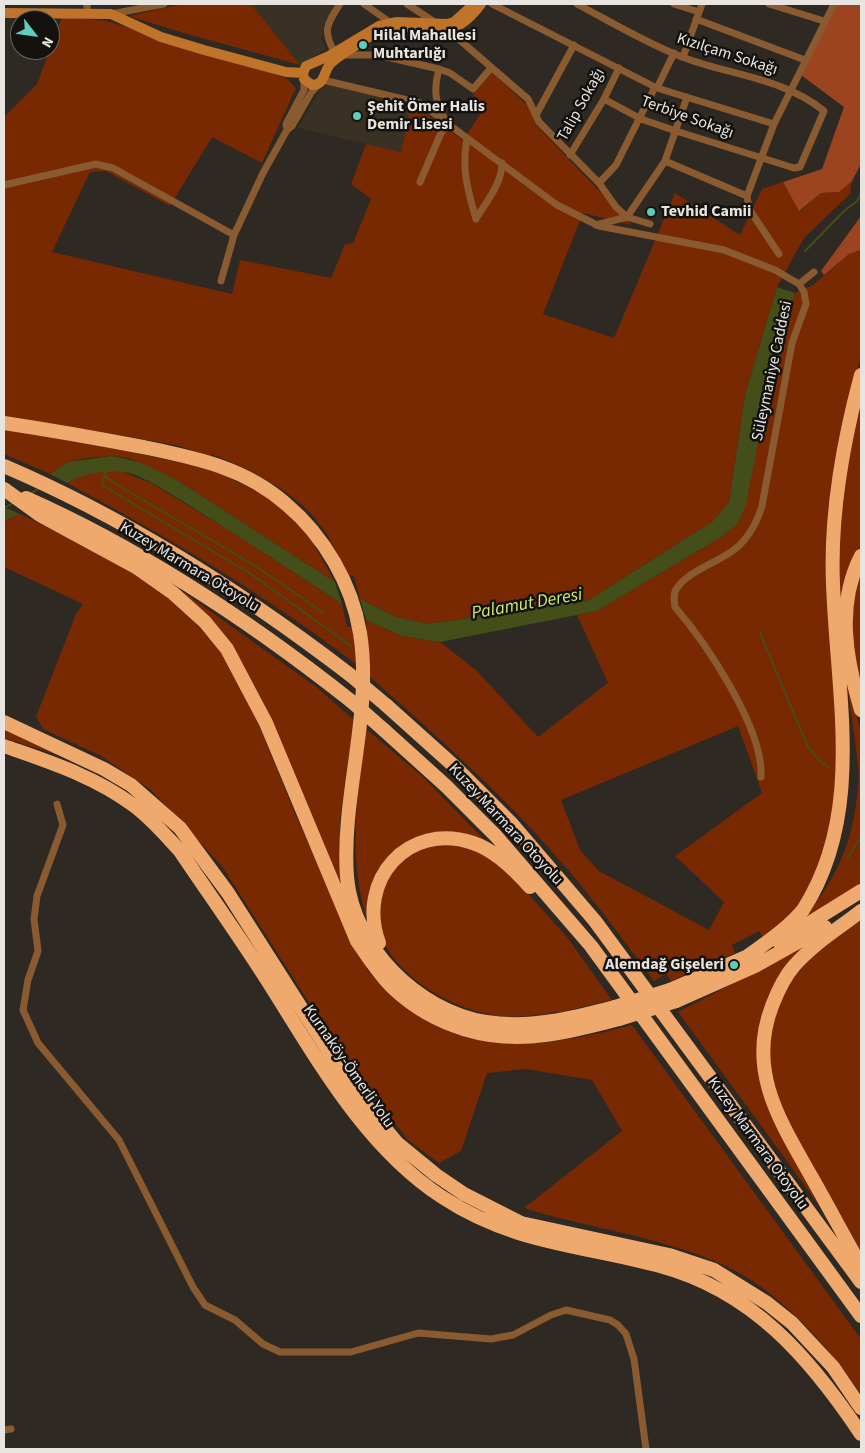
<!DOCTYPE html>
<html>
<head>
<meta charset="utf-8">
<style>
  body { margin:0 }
  #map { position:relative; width:865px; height:1453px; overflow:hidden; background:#2e2922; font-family:"Source Sans 3",sans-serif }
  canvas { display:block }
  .frame { position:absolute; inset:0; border:5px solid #e8e5e1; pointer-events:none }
  .north { position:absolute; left:10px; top:10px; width:50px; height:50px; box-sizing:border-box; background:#14120f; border:1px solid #696663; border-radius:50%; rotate:120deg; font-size:14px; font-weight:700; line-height:20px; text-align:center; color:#e8e5e1 }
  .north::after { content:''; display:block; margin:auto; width:18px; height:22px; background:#5dceb9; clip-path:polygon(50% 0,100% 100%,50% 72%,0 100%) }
</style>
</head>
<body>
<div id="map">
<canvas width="865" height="1453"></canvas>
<div class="frame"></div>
<div class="north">N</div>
</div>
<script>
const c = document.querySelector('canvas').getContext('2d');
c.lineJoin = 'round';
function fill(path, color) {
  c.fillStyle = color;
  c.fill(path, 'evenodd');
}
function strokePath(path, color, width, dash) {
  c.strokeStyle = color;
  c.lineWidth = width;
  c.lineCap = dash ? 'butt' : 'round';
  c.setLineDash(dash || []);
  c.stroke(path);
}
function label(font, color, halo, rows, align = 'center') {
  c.font = font + ' "Source Sans 3",sans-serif';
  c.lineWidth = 5;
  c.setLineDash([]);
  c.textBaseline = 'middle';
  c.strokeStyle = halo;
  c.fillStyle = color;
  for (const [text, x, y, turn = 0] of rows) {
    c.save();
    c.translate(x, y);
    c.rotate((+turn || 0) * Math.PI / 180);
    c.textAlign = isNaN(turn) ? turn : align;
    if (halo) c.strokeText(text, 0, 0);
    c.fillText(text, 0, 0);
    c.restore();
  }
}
const built = new Path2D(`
  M251,4H335L321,38L326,49L300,65Z
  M328,84L411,103L401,152L298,128L320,90Z`);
const green = new Path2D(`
  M183,4H251L300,65L180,32L129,16Z
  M62,17L107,21L286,78L296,88L262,163L212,137L170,206L106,171L90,172L52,252L232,294L240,260L331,278L345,244L353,243L371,199L351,184L366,144L401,152L411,103L463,140L483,110L473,94L492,72L529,107L537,126L632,225L583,213L543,314L614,338L675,193L740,235L762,189L783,182L800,211L821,193L839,192L852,181L850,194L804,238L777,287L745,395L729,502L713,521L589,600L428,624L396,617L360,599L354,576L347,575C340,561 334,546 326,533C300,493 255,472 212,454L210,456L175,445L114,434L4,418V117L37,84Z
  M861,250V357L855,378L834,491L847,797L811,890L791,915L764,939L759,931L732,945L735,953L671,981L666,974L654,981C626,944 598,905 568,870C508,799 438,737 369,676L366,620L402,636L440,642L476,670L538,737L608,683L577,615L597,611L721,537L795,293L813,285L849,254ZM738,726L762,793L675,856L724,902L709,930L599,871L580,850L561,800Z
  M861,395V545L848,571L853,707L861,729V885L795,928C839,879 854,842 859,776C854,724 844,673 839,621C833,545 845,469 861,395Z
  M4,429L91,444L193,465L216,472L265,495L282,508L315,543L314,545L335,582L175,479L128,458L111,456L88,458L68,462L50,474L4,454Z
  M99,472H123L151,483L235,534L342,604L347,626L353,628L357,665C266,595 168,537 67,483L77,477Z
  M20,514L106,556L160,590L186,612L226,658L251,706L297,818L368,971C444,1061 530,1052 632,1025L861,1339V1394C824,1340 771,1281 707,1258C648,1235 585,1227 524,1208L622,1131L592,1080L526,1069L487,1073L461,1151L439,1163L409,1141L380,1105L310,1004L222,866L151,790L101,756L43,729L36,717L76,614L83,604L4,567V521Z
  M861,569V691C850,651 848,609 861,569Z
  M182,591L315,686L354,720L340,820V850L346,903L263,702L241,661L225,637Z
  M4,728L83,763L4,738Z
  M365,728L423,777L494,850L462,836L398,852L369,925C346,859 358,796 365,728Z
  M451,843L480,851L492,857L521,886L567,937L612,1000L557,1013L556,1012C537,1015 518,1018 499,1016C458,1011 408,984 387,948C380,935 380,926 380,911C381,905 380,898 381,892C385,874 407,852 425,847C433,845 443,844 451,843Z
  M861,918V1251L783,1114C748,1015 784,975 861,918Z
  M815,941L790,967L759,1060L824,1212L678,1012Z`);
const forest = new Path2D(`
  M837,4H861V164L852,181L839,192L821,193L799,211L783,182L822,169L844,107L801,75Z
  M861,216V250L849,254L824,275L821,271Z`);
const water = new Path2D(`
  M777,287L795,293L776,356L745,508L737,524L721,537L597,611L440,642L402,636L366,620L360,599L396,617L428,624L589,600L713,521L729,502L745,395Z
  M111,456C135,459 154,468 175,479L335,582L342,604C289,569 237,535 184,502C170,494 138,472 122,472C104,471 84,473 67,483L50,474L68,462Z
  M4,507L20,514L4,521Z`);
const stream = new Path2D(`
  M805,251L844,211L857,201L861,194
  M106,470L104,476L121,487L257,567L324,613
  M104,476L102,485L251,574L351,646
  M30,494L39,488
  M4,508L13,503
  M760,633L808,747L820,761L830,768
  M847,859L861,837`);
const street = new Path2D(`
  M364,4L391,23
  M407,4L436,23
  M492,4L657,88L774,124
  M577,4C611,22 646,43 682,57C729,75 784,78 824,111L800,167L794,168L676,131L641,119L604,99
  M674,4L699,12
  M769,4L824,21
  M87,14V4
  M111,14L164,4
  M696,19L805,60
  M447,29L528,99L539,122L599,183L616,207L627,217L650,224
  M335,53C322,31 327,24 340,4
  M343,55H378L439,69L450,73L473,89L491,68
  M683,57L702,4
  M323,80L420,103L557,205L599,226L724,250L775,270L799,284L804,292L806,304L792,343L762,506C757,522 749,538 735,549C719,562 688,571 677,588C673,593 674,600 675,607C706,643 764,729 761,777
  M657,88L674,53
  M536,115L574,45
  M287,130L286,124L304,90V79
  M467,139C461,169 468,191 476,219
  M570,155L604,99L619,68
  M665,161L747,196
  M420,182L441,133L448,124C435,105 433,91 439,69
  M599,183L616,165L655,87
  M4,185L96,164L113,168L234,235
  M627,217L665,161L687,97
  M476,219C486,202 502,184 502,163
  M596,225L627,217
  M779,254L749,209L747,196L774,124L834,4
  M221,281L234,235L263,173L287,130L292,126L311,93L318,85
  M799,284L814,272
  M57,804L63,825L37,896L34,919L38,951L28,980L23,1010L38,1043L119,1140L193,1287L205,1305L235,1320L263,1344L280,1352H351L418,1333L491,1339L513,1335L551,1315L566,1310L610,1320L618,1325L626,1334L634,1359L646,1449
  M4,1430L11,1429`);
const secondary = new Path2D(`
  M474,4L454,22L447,24L397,22L379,26L329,56L306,66L303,73L304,79L312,85C325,85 323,73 330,64C336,58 344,53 352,48C363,41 378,29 392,27C432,23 450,46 481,4
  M4,13L111,14L161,37L204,50L286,72L303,73`);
const highway = new Path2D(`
  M4,423C50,430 96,438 143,447C195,458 244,467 286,504C324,536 352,584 360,633C373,714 341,796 347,877C353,947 418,1011 486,1022C529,1029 573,1018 615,1007
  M4,466C128,519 242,592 349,674
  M4,489L40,515L136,567L173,593L205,622L227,649L266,723L357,941C368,957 379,975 394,989C435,1027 490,1043 545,1035C570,1032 595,1025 619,1019
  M26,498C143,550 250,621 351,701
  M861,556C836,605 846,659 861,710
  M386,705L454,766L512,824L595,921L861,1282
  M4,722L104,769L131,785L180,828L228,893L354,1091L397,1143L436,1175L464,1194L521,1223L669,1255L714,1270L767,1303L792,1323L833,1367L861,1408
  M384,730L446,786L496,836L591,946L861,1316
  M4,746C49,762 94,776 133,805C151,818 165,835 180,851C209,894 239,936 267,980C316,1057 364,1146 442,1197C513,1244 582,1245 660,1266C753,1291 810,1358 861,1434
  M861,911C838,929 813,944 794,966C784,977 777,993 772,1006C747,1071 780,1121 811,1176C828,1206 844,1236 861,1266
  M779,942L861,891
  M379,943C356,880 408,821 473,843C495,850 515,870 530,887
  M745,958C766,943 787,929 803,910C865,814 837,697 833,584C830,514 843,442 861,375
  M670,990L753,954
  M676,1001L757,965L825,927`);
const highwayBridge = new Path2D(`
  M349,674L386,705
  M351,701L384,730
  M615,1007L670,990
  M619,1019L676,1001`);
const markers = [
  [363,45,5,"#5dceb9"],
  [357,116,5,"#5dceb9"],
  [651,212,5,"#5dceb9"],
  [734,965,5,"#5dceb9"]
];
const poiNames = [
  ["Hilal Mahallesi",373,36],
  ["Muhtarlığı",373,54],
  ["Şehit Ömer Halis",367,107],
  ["Demir Lisesi",367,125],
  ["Tevhid Camii",661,212],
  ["Alemdağ Gişeleri",724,965,"right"]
];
const streetNames = [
  ["Kızılçam Sokağı",727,55,18],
  ["Talip Sokağı",582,105,-61],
  ["Terbiye Sokağı",687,118,20],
  ["Süleymaniye Caddesi",773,371,-78],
  ["Kuzey Marmara Otoyolu",189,568,31],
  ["Kuzey Marmara Otoyolu",505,825,47],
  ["Kurnaköy-Ömerli Yolu",348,1067,55],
  ["Kuzey Marmara Otoyolu",757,1144,54]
];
const waterNames = [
  ["Palamut Deresi",527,605,-10]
];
fill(built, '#393124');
fill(green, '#782902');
fill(forest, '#9c431f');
fill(water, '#434e19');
strokePath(stream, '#434e19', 2);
strokePath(street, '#8a5a30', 7);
strokePath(secondary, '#bf7429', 10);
strokePath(highway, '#efa96d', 14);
strokePath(highwayBridge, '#efa96d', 14);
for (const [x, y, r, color] of markers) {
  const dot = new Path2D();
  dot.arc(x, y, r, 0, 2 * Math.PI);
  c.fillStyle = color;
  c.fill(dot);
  strokePath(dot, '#14120f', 2);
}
label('bold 16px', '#e8e5e1', '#14120f', poiNames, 'left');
label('16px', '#e8e5e1', '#14120f', streetNames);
label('italic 18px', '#d0ec6b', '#14120f', waterNames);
</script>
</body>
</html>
